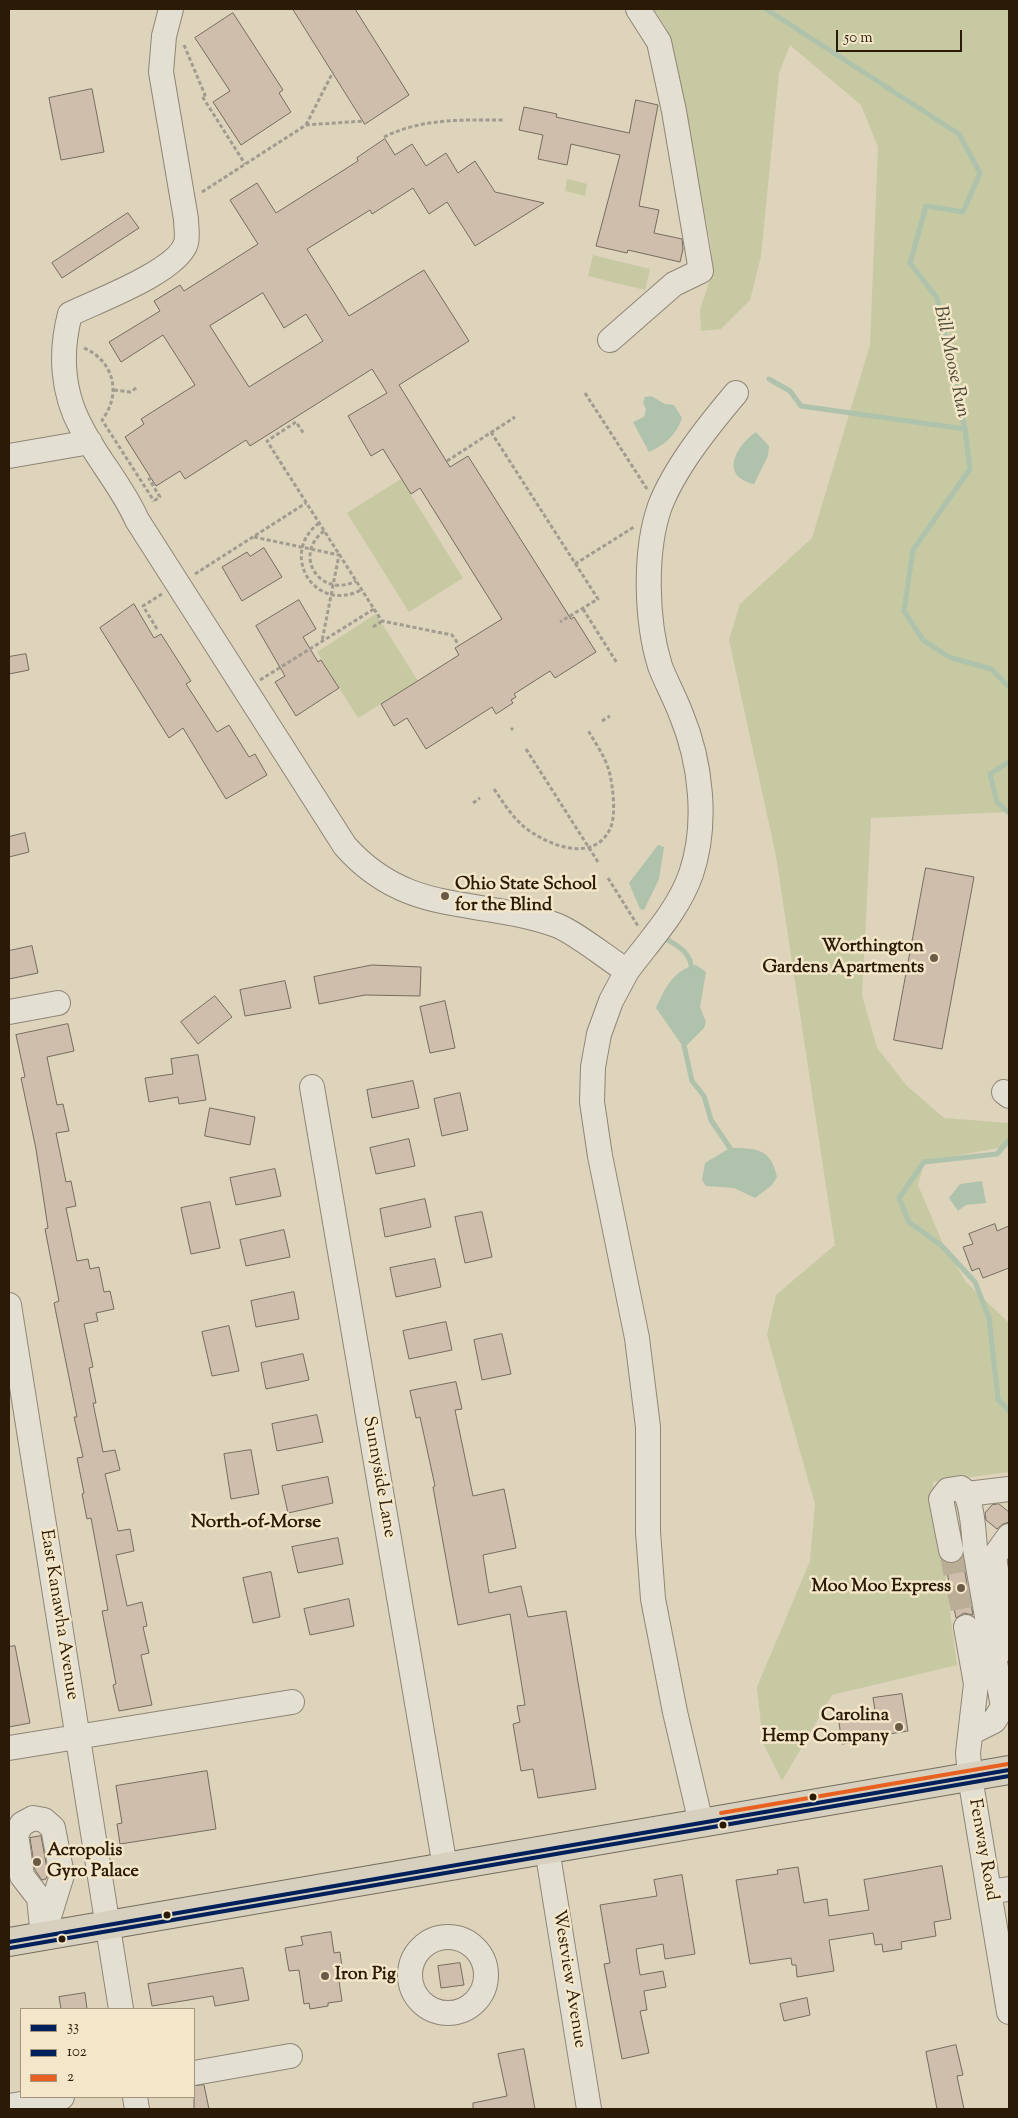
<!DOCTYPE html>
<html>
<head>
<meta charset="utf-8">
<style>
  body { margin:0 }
  #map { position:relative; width:1018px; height:2118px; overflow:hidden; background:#ded3bb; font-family:"Sorts Mill Goudy",serif }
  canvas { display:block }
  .frame { position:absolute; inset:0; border:10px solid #2a1a06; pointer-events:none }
  .legend { position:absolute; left:20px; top:2008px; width:175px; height:90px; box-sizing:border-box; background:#f3e6c9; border:1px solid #a3947b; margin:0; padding:6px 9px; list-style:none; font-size:15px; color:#2a1a06 }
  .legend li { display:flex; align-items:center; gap:10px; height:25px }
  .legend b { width:25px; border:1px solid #a3947b }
  .scale { position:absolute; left:836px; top:30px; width:126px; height:22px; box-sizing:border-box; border:2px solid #2a1a06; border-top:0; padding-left:6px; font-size:15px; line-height:18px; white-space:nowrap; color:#2a1a06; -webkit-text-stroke:4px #f3e6c9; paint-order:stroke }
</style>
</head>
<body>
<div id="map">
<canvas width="1018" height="2118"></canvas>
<div class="frame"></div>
<ul class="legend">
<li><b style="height:6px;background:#00205b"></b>33</li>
<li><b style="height:6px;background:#00205b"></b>102</li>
<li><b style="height:6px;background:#e86121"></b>2</li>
</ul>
<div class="scale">50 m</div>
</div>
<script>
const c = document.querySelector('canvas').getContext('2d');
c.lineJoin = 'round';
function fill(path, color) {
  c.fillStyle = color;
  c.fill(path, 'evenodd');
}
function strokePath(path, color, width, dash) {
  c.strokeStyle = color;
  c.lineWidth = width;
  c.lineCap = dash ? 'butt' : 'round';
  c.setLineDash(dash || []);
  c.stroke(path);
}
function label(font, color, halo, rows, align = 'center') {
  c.font = font + ' "Sorts Mill Goudy",serif';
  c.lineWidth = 5;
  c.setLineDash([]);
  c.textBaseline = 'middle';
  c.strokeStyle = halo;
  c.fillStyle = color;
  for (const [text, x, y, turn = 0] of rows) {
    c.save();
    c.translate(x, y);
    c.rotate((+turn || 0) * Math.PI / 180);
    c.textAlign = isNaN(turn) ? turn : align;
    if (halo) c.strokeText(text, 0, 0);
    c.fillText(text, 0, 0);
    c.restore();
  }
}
const green = new Path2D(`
  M654,9H1009V812L871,818L862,995L877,1048L907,1086L944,1118L1009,1123V1146L933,1160L923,1166L918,1185L942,1242L966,1282L1009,1323V1472L933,1482L957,1665L832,1695L782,1781L763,1743L757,1687L810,1561L815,1504L767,1335L776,1295L835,1245L776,856L729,640L740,604L812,538L870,345L878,147L861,105L790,45L779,73L761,256L750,300L721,329L701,331L700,310L712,273L711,245L666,28Z
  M567,179L587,184L585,196L565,191Z
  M593,255L650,269L645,290L588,276Z
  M401,479L463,578L409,612L347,513Z
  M376,614L418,681L358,718L317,652Z`);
const water = new Path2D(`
  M651,396L665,404L674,405L682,418C676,436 664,445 649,452L633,422L644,417L646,409L643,403L645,397Z
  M756,432L769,446L768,456L754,484C719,476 736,446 756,432Z
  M658,845L664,847L659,879L644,910L640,909L629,883Z
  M696,965L706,972L700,1007L706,1022L704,1028L684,1048L656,1008C664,990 674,969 696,965Z
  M730,1148C756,1148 771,1148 777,1177L772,1185L755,1198L734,1188L706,1186L702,1180L705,1163Z
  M982,1181L986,1203L966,1205L958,1211L949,1198L960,1184Z`);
const stream = new Path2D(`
  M766,9L959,134L980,173L963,212L926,206L910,263L937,298L965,429L970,469L913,550L904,611L923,640L949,657L991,669L1009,687
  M769,379L790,391L801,406L965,429
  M1009,762L990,774L997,802L1009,813
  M664,938C678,945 694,955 691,972
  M683,1041L692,1081L704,1096L711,1120L730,1148
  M1009,1140L997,1154L924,1162L899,1198L909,1222L942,1246L975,1282L989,1318L998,1399L1009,1411`);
const building = new Path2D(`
  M293,9H355L409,95L365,124Z
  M233,13L283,90L279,93L291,112L241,145L213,102L230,91L195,38Z
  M92,89L104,152L61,160L49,98Z
  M636,100L658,105L639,206L659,210L654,233L682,239L683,249L680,262L628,250L627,253L596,246L620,155L571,144L567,165L538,159L543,135L519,130L524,107L557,114L556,117L629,133Z
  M385,139L395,155L412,144L426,166L446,153L458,173L475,161L495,192L544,203L475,246L447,202L429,214L413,188L372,214L370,210L307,249L349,316L424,270L469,341L399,385L450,467L468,456L571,619L574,617L596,652L555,678L550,671L514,694L516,697L511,700L513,703L496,714L492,707L426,749L407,718L394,726L381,704L459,655L455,648L502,619L420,488L411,494L383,449L371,456L348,416L387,393L372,369L250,446L246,440L185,479L180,471L156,486L125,437L144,424L141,419L195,385L163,335L121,362L109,342L160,311L154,301L180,285L184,291L258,244L230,200L257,183L276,213L358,161L357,158ZM263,293L284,328L306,314L323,341L249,387L210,326Z
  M128,213L139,228L62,278L52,263Z
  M264,548L282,577L242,601L222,567L247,552L250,556Z
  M299,600L316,629L303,637L318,662L321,660L339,688L296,716L275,682L285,676L256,626Z
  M134,604L154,638L161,634L191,681L186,684L217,732L229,725L249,757L255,754L267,775L226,799L183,728L169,738L100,628Z
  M26,654L29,670L9,674V657Z
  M25,833L29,852L9,857V837Z
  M926,868L974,877L942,1049L894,1040Z
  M32,946L38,973L9,979V951Z
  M372,965L421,967L420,996L365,995L319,1004L314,977Z
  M285,981L291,1008L245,1016L240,990Z
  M215,996L232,1017L198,1044L181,1022Z
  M445,1001L455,1048L430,1053L420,1007Z
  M68,1024L74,1051L47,1057L57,1105L63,1104L69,1131L56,1133L66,1182L71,1181L76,1206L66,1208L77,1261L88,1259L90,1269L99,1267L104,1292L110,1291L114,1309L96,1313L98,1321L84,1324L93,1367L89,1368L96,1403H93L103,1452L115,1450L120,1470L105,1474L118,1531L130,1529L134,1551L116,1555L127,1606L142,1602L147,1626L143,1627L149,1653L141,1655L152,1705L119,1711L113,1685L116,1684L102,1611L108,1610L91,1518L87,1519L82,1494L84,1493L77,1458L83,1457L74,1417H77L54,1303L59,1301L45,1229L48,1228L36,1149L21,1078L25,1077L16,1035Z
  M198,1055L206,1100L179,1104L178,1097L149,1102L145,1078L173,1074L171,1059Z
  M413,1081L419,1108L372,1118L367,1090Z
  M460,1093L468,1130L442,1136L434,1099Z
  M210,1108L255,1117L250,1145L205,1136Z
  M409,1139L415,1166L376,1174L370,1148Z
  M275,1169L281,1196L236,1205L230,1178Z
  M425,1199L431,1227L385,1237L380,1209Z
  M210,1202L220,1248L191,1254L181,1208Z
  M482,1212L492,1257L465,1263L455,1217Z
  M995,1224L997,1231L1009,1226V1268L983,1278L979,1268L972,1271L963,1247L973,1244L969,1234Z
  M284,1230L290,1257L246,1266L240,1240Z
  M435,1259L441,1287L396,1297L390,1268Z
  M294,1292L299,1319L256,1327L251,1301Z
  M446,1322L452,1350L409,1359L403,1331Z
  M229,1326L239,1371L212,1376L202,1332Z
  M502,1334L511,1374L482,1380L474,1340Z
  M303,1354L309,1380L266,1389L261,1363Z
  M456,1382L462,1409L455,1410L473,1496L504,1489L516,1548L483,1555L489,1593L521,1586L528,1617L566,1611L596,1789L538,1798L533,1769L521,1771L513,1724L520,1722L517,1706L525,1705L510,1614L458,1625L433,1487L435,1486L420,1417L416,1418L410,1391Z
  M317,1415L323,1442L277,1451L272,1424Z
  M251,1450L259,1494L231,1499L224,1454Z
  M328,1477L333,1503L288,1513L282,1486Z
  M999,1504L1009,1512V1522L1003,1524L997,1529L986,1520L985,1513L992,1505Z
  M338,1538L343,1564L298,1573L292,1547Z
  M962,1557L973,1615L964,1613L956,1618L945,1562L954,1563Z
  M271,1572L280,1617L253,1623L243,1578Z
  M349,1599L354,1626L310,1635L304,1609Z
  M15,1646L30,1723L9,1727V1647Z
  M902,1694L908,1731L864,1738L865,1741L842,1744L838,1715L875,1710L873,1698Z
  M207,1771L216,1829L120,1844L117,1824L122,1823L116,1786Z
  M41,1836L48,1874L46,1879L42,1880L35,1870L30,1838Z
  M942,1866L951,1919L934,1922L936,1936L901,1942L902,1949L883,1952L882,1944L875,1945L873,1933L829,1940L834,1971L797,1977L796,1965H792L791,1958L750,1964L736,1880L778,1874L777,1870L798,1867L804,1903L827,1899L829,1916L869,1910L864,1880Z
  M682,1875L695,1954L665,1959L663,1944L636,1949L640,1975L663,1971L666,1987L644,1991L647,2010L640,2011L649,2053L622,2059L604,1964L610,1963L600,1905L657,1896L654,1880Z
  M331,1932L334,1953L340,1952L344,1981H339L342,2001L328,2003V2006L310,2009L309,2003L304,2004L299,1970L289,1971L285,1948L303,1945L301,1937Z
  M460,1963L464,1985L441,1988L438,1966Z
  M243,1968L249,2000L215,2006L213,1996L152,2006L148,1984Z
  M85,1993L87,2009H61L59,1997Z
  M807,1998L810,2015L784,2021L780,2004Z
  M956,2045L963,2075L957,2076L964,2109H937L926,2052Z
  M524,2049L535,2109H473V2103L507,2096L498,2054Z
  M204,2085L209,2109H194V2086Z`);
const minorTunnel = new Path2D(`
  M951,1550L966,1627`);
const path = new Path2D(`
  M184,45L205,95L202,96L245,164
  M306,125L333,72
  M384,137C423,118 462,120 505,120
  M202,192L306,125L364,121
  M84,348C114,361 122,394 102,420L154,501
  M114,390L130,392L138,387
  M585,393L647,489
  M491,432L598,599L560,622
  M447,461L515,417
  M151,478L149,479L160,497L152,502
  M319,523C278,554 315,614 361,590
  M324,531C292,555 320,599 356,581
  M254,537L339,555L322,641
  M575,564L634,527
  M195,574L306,503
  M374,609L382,621L452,635L459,645
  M583,609L617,663
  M373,627L382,621
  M157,629L143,606L162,594
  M260,680L374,609L267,441L296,422L304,434
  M602,721L610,716
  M511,728L513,730
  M526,749L598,862
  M494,789C503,802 511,815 522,825C544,844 591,864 609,831C617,818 613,785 609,771C605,756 595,743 588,730
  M473,803L480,798
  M608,878L638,926`);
const minor = new Path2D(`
  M171,9L164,36L161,72L186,219C186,226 188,236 186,243C178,271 97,301 70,314C60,352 62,392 81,427C97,459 122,486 137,520L345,846C408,917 476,897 556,925C575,932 608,959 627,971L611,1001L599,1034L593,1067L592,1102L600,1156L637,1338L648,1427V1532L653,1599L675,1712L701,1823
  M610,340L674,284L701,271L674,111L659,42L638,9
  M9,456L90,442
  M627,971C650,940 678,911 691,874C708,824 701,762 681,714C675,698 666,682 660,666C646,621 644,551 660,506C675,467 709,425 736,393
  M9,1012L58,1003
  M312,1087L445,1867
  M1004,1092L1009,1096
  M9,1305L121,2009
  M967,1494L1009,1489
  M1009,1536L994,1557L1009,1649
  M951,1550L941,1499L948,1490L961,1488C972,1495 974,1535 975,1549L1003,1707L994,1721L972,1732
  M966,1627L976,1684L968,1753L970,1777L1009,2012
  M9,1748L292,1702
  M33,1818L44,1820L53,1828L62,1875L43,1936L39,1898L22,1876L16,1834L22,1824Z
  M547,1849L589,2109
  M989,1892L1009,1889
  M410 1975a38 38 0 1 1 76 0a38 38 0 1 1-76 0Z
  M194,2073L290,2056
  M135,2097L137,2109
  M9,2106L62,2097`);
const major = new Path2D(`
  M9,1942L1009,1770`);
const bus1 = new Path2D(`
  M9,1942L1009,1770`);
const bus2 = new Path2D(`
  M10,1948L1009,1776`);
const bus3 = new Path2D(`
  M721,1813L1008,1764`);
const markers = [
  [445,896,5,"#695b45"],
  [934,958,5,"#695b45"],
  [961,1588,5,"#695b45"],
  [899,1727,5,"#695b45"],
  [813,1797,4.5,"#2a1a06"],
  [723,1825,4.5,"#2a1a06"],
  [37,1862,5,"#695b45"],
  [167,1915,4.5,"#2a1a06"],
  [62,1939,4.5,"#2a1a06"],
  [325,1976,5,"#695b45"]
];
const poiNames = [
  ["Ohio State School",455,886],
  ["for the Blind",455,907],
  ["Worthington",924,948,"right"],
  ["Gardens Apartments",924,969,"right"],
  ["Moo Moo Express",951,1588,"right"],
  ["Carolina",889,1717,"right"],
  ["Hemp Company",889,1738,"right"],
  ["Acropolis",47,1852],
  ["Gyro Palace",47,1873],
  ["Iron Pig",335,1976]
];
const streetNames = [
  ["Sunnyside Lane",378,1477,80],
  ["East Kanawha Avenue",58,1615,81],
  ["Fenway Road",982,1850,80],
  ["Westview Avenue",568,1979,81]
];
const waterNames = [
  ["Bill Moose Run",950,362,78]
];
const neighbourhoodNames = [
  ["North-of-Morse",256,1524]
];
fill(green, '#c6c9a2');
fill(water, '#aec2ac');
strokePath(stream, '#aec2ac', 5);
fill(building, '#d0bead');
strokePath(building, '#746d5e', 1);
strokePath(minorTunnel, '#baae97', 24, [24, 12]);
strokePath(minor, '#8e8676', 26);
strokePath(major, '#746d5e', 30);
strokePath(path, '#a19b90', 3, [4, 2.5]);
strokePath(minor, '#e4dfd3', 24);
strokePath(major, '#d8d0be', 28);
strokePath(bus1, '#00205b', 4);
strokePath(bus2, '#00205b', 4);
strokePath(bus3, '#e86121', 4);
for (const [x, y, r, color] of markers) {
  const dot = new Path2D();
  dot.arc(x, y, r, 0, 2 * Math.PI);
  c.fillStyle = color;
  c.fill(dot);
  strokePath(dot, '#f3e6c9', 2);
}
label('bold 18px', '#2a1a06', '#f3e6c9', poiNames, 'left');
label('18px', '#2a1a06', '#f3e6c9', streetNames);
label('italic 19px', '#4c4a36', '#f3e6c9', waterNames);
label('bold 19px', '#2a1a06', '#f3e6c9', neighbourhoodNames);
</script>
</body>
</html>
